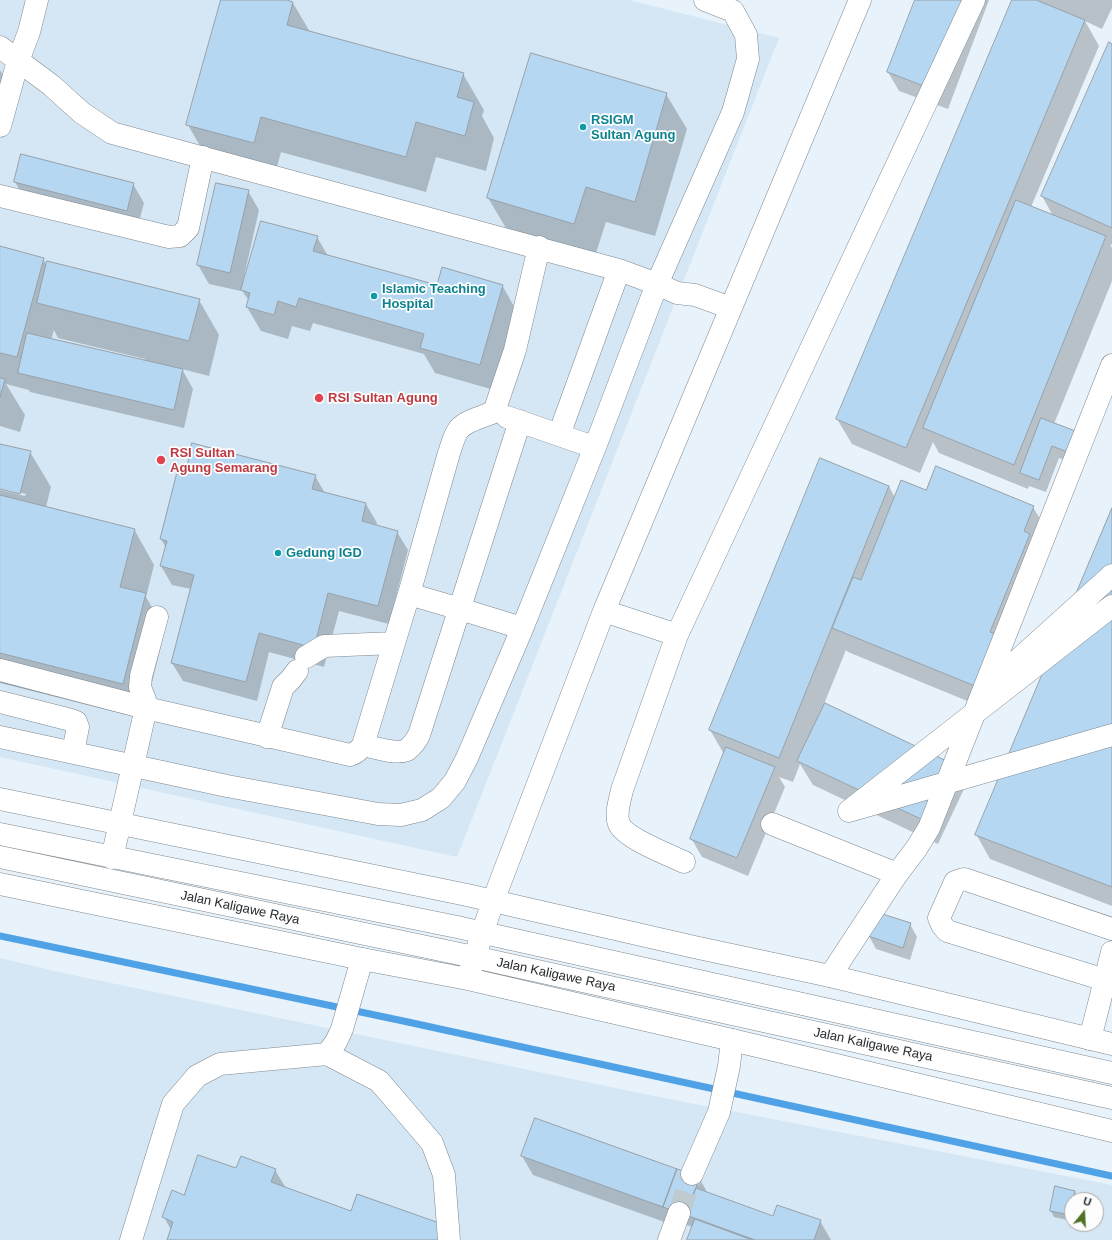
<!DOCTYPE html>
<html>
<head>
<meta charset="utf-8">
<style>
  body { margin:0 }
  #map { position:relative; width:1112px; height:1240px; overflow:hidden; background:#e7f2fa; font-family:Arial,sans-serif }
  canvas { display:block }
  .north { position:absolute; left:1064px; top:1192px; width:40px; height:40px; box-sizing:border-box; background:#fdfdfd; border:1px solid #a7a8a9; border-radius:50%; rotate:18deg; font-size:11px; font-weight:700; line-height:16px; text-align:center; color:#25292c }
  .north::after { content:''; display:block; margin:auto; width:14px; height:18px; background:#517127; clip-path:polygon(50% 0,100% 100%,50% 72%,0 100%) }
</style>
</head>
<body>
<div id="map">
<canvas width="1112" height="1240"></canvas>
<div class="north">U</div>
</div>
<script>
const c = document.querySelector('canvas').getContext('2d');
c.lineJoin = 'round';
function fill(path, color) {
  c.fillStyle = color;
  c.fill(path, 'evenodd');
}
function strokePath(path, color, width, dash) {
  c.strokeStyle = color;
  c.lineWidth = width;
  c.lineCap = dash ? 'butt' : 'round';
  c.setLineDash(dash || []);
  c.stroke(path);
}
function label(font, color, halo, rows, align = 'center') {
  c.font = font + ' Arial,sans-serif';
  c.lineWidth = 3.5;
  c.setLineDash([]);
  c.textBaseline = 'middle';
  c.strokeStyle = halo;
  c.fillStyle = color;
  for (const [text, x, y, turn = 0] of rows) {
    c.save();
    c.translate(x, y);
    c.rotate((+turn || 0) * Math.PI / 180);
    c.textAlign = isNaN(turn) ? turn : align;
    if (halo) c.strokeText(text, 0, 0);
    c.fillText(text, 0, 0);
    c.restore();
  }
}
const built = new Path2D(`
  M0,0H629L779,38L457,857L0,757Z
  M0,958L63,973L649,1095L1112,1185V1240H0ZM1072,1200H1096V1224H1072Z`);
const shadow = new Path2D(`
  M222,0H284L293,3L310,32L463,74L484,110L482,116L494,138L486,171L436,157L426,192L281,152L274,178L208,160L188,125Z
  M916,0H989L948,109L899,91L888,72Z
  M1013,0H1112V8L1102,29L1085,21L1099,46L1031,207L1053,216L1042,196L1112,45V245L1110,244L1112,248V281L1054,424L1077,465L1059,458L1046,492L1029,486L1028,489L939,453L933,442L920,473L852,444L837,419Z
  M0,70L11,89L0,129Z
  M666,94L687,129L655,236L606,222L594,259L509,233L488,198Z
  M15,182L133,184L144,203L137,229L26,201Z
  M248,191L259,210L243,281H245L317,237L328,256L437,287L502,285L516,310L494,390L435,373L424,354L313,323L310,331L292,326L288,339L261,331L247,307L249,301L241,289V291L209,284L198,265Z
  M0,247L43,259L47,265L199,300L219,335L209,376L182,369L193,389L184,428L30,392L29,390L6,384L25,415L20,432L0,426ZM54,330L58,338L145,359V361L51,340Z
  M0,445L30,452L51,487L46,507L134,529L154,565L146,597L165,630L143,719L0,683V490L25,496L26,494L0,488Z
  M186,471L315,476L325,493L366,504L377,523L376,526L397,532L408,550L389,624L339,611L324,667L269,652L257,701L183,681L172,663L191,589L172,585L161,566L166,548L161,539Z
  M889,486L895,498L926,492L1033,507L1047,531L1007,649L1015,662L994,712L848,652L846,650L824,704L950,764L964,789L938,844L813,785L800,764L793,782L779,777L785,787L748,876L702,857L691,838L724,754L710,730Z
  M1112,510V906L990,859L976,834Z
  M910,924L917,937L910,960L876,949L869,936Z
  M522,1156L699,1178L706,1190L705,1192L774,1217L820,1221L831,1240H688L693,1227L675,1221L673,1225L533,1175Z
  M237,1170H275L286,1188L352,1212L168,1240L171,1230L164,1217L184,1196Z
  M1056,1188L1075,1192L1078,1198V1200H1072V1221L1054,1217L1051,1211Z`);
const stream = new Path2D(`
  M0,936L408,1022L1112,1176`);
const building = new Path2D(`
  M221,0H287L293,2L287,25L464,73L457,97L474,102L465,136L416,122L406,157L261,117L254,143L186,125Z
  M915,0H972L937,91L887,72Z
  M1012,0H1036L1085,20L906,448L836,419Z
  M1109,42L1112,44V228L1041,196Z
  M531,53L667,93L635,202L586,187L574,224L487,198Z
  M21,154L134,183L127,211L14,182Z
  M216,183L249,190L230,273L197,265Z
  M1016,200L1106,236L1014,465L923,428Z
  M261,221L318,236L313,251L437,285L442,267L503,285L480,365L420,348L424,334L299,298L296,307L278,301L274,315L246,307L250,293L241,290Z
  M0,246L44,258L17,357L0,353Z
  M47,261L200,299L189,341L37,303Z
  M27,333L183,369L174,410L18,373Z
  M0,378L5,379L0,397Z
  M1041,418L1078,432L1070,453L1052,446L1039,480L1020,473Z
  M192,443L316,475L312,489L366,503L362,521L398,531L378,606L328,593L314,648L259,633L246,682L171,663L194,575L160,566L167,541L160,539L178,468L186,470Z
  M0,444L31,451L20,494L0,489Z
  M820,458L889,486L779,758L709,730Z
  M936,466L1034,506L1024,531L1030,534L990,632L1001,636L980,688L832,628L853,577L861,580L901,480L926,490Z
  M0,495L135,529L120,587L146,593L123,684L0,653Z
  M1112,508V887L975,835Z
  M825,703L951,763L923,820L797,761Z
  M726,747L775,767L737,858L690,839Z
  M876,912L911,923L903,948L868,936Z
  M535,1118L677,1169L663,1207L521,1156Z
  M198,1155L236,1168L241,1156L276,1169L271,1182L351,1211L357,1194L445,1225L440,1240H167L173,1222L162,1217L172,1190L184,1195Z
  M677,1169L700,1177L686,1215L663,1207Z
  M1055,1186L1075,1191L1073,1200H1072L1070,1215L1050,1211Z
  M696,1188L773,1216L777,1205L821,1220L814,1240H755L686,1215Z
  M695,1219L752,1240H687Z`);
const minorTunnel = new Path2D(`
  M679,1213L692,1174`);
const minor = new Path2D(`
  M705,0L733,11L746,35L748,59L733,112L657,284L677,293L695,295L731,308
  M0,47L51,85L82,113L112,133L619,270L657,284L595,447L522,629L467,758L455,781L441,798L422,810L401,815L378,814L227,786L0,737
  M0,126L18,61L29,32L37,0
  M0,196L169,237L180,236L188,228L203,157
  M507,417L585,444
  M559,435L619,270
  M409,594L460,609L512,625
  M1112,606L849,811L1112,735
  M604,611L677,635
  M306,657L324,646L394,643
  M0,670L146,708L350,755C356,753 359,751 363,745L409,594L449,453C452,445 454,435 459,429C467,420 483,417 494,412L515,350L539,247
  M997,679L1112,575
  M0,702L71,720L76,722L78,727L73,752
  M267,737L283,687L291,679L297,671
  M363,745C373,747 397,755 407,750C412,746 416,741 419,735L520,421
  M772,824L897,874
  M112,858L146,708L145,700L140,687L141,676L157,617
  M684,862C669,855 625,838 619,824C615,814 620,800 622,790L677,635L974,0
  M1112,952L1105,980L1112,982
  M469,974L493,901L604,611L860,0
  M830,976L897,874L916,849L929,828L1112,365
  M1090,1039L1105,980L947,931L942,925L939,918L955,882L964,879L1112,929
  M327,1054L379,1081L432,1143L444,1175L449,1240
  M692,1174L719,1112L729,1066L732,1040
  M131,1240L173,1104L197,1076L220,1064L327,1054L336,1042L342,1029L362,959
  M669,1240L679,1213`);
const highway = new Path2D(`
  M0,799L467,895L694,947L830,976L1112,1044
  M0,834L457,927L1112,1073
  M0,857L474,957L1112,1098
  M0,884L362,959L468,979L732,1040L1112,1131`);
const markers = [
  [583,127,4,"#0f9aa8"],
  [374,296,4,"#0f9aa8"],
  [319,398,5,"#e0444e"],
  [161,460,5,"#e0444e"],
  [278,553,4,"#0f9aa8"]
];
const cultureNames = [
  ["RSIGM",591,120],
  ["Sultan Agung",591,135],
  ["Islamic Teaching",382,289],
  ["Hospital",382,304],
  ["Gedung IGD",286,553]
];
const healthNames = [
  ["RSI Sultan Agung",328,398],
  ["RSI Sultan",170,453],
  ["Agung Semarang",170,468]
];
const streetNames = [
  ["Jalan Kaligawe Raya",240,908,12],
  ["Jalan Kaligawe Raya",556,975,12],
  ["Jalan Kaligawe Raya",873,1045,12]
];
fill(built, '#d5e7f4');
fill(shadow, '#0003');
strokePath(stream, '#50a2e7', 7);
fill(building, '#b5d7f1');
strokePath(building, '#97a1a9', 1);
strokePath(minorTunnel, '#c0cad1', 22, [22, 11]);
strokePath(minor, '#7e8890', 23);
strokePath(highway, '#7e8890', 23);
strokePath(minor, '#fff', 22);
strokePath(highway, '#fff', 22);
for (const [x, y, r, color] of markers) {
  const dot = new Path2D();
  dot.arc(x, y, r, 0, 2 * Math.PI);
  c.fillStyle = color;
  c.fill(dot);
  strokePath(dot, '#fdfdfd', 1.5);
}
label('bold 13px', '#0d838f', '#fdfdfd', cultureNames, 'left');
label('bold 13px', '#be3a42', '#fdfdfd', healthNames, 'left');
label('13px', '#25292c', '#fdfdfd', streetNames);
</script>
</body>
</html>
